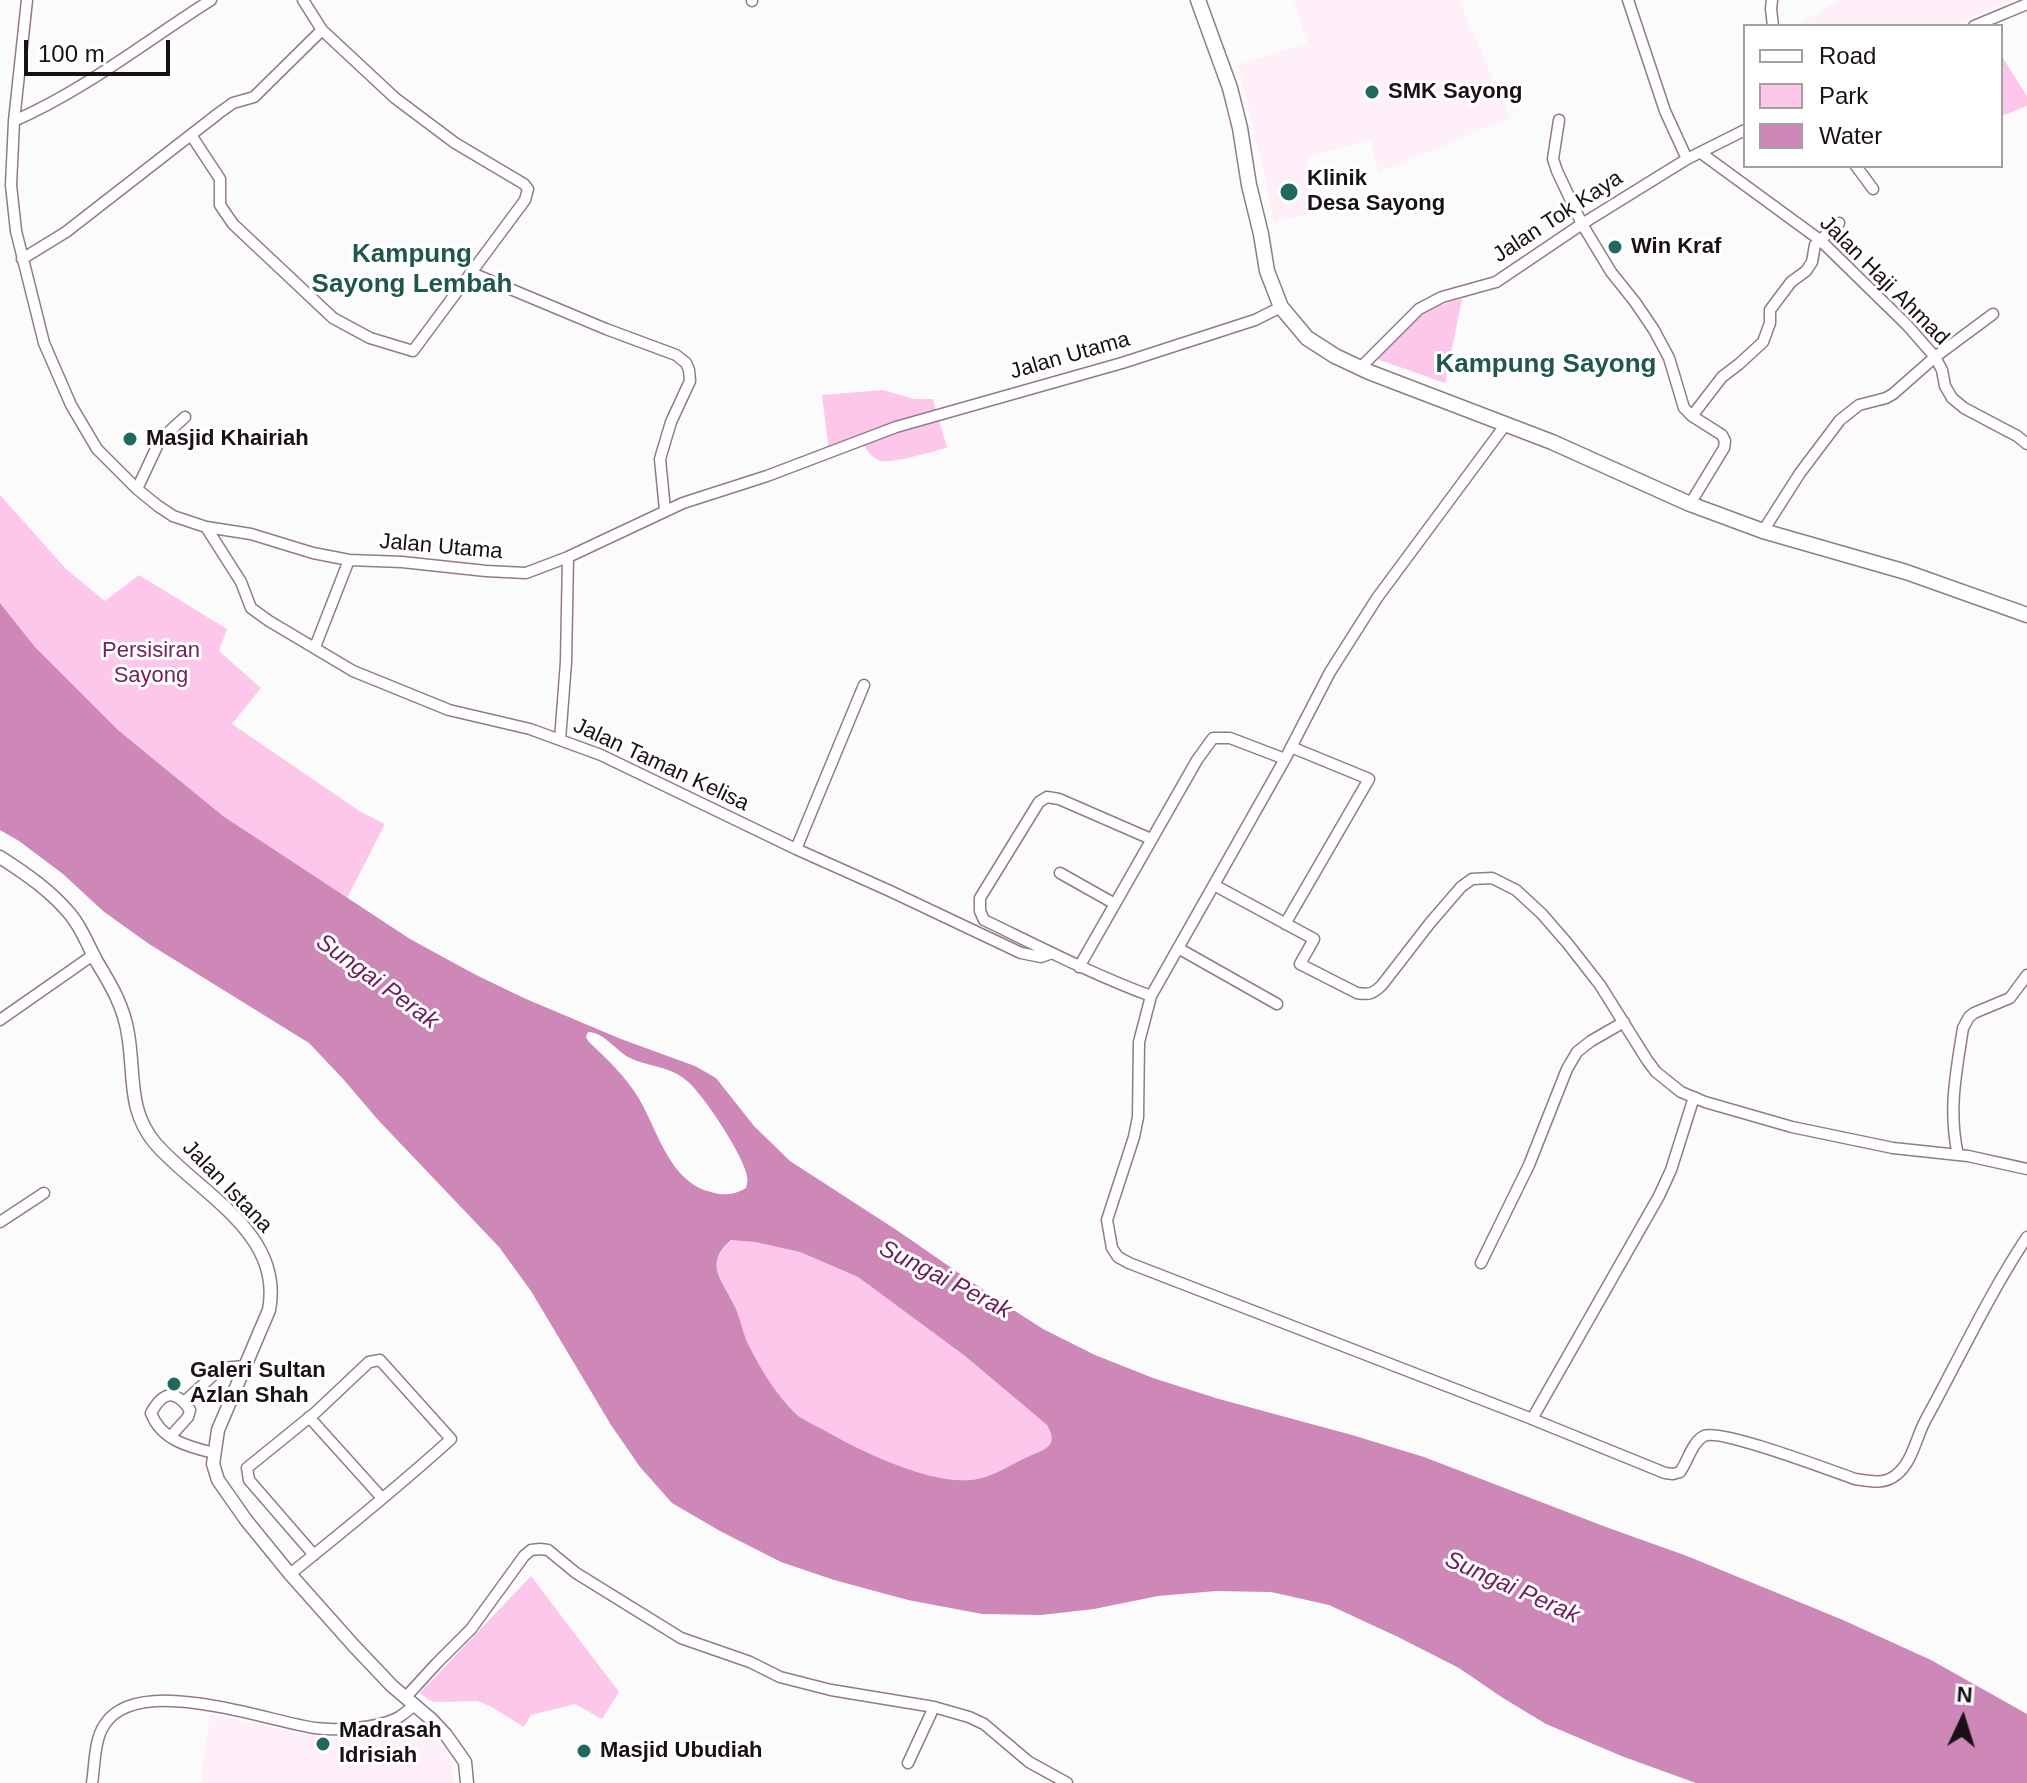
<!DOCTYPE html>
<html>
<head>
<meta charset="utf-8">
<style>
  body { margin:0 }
  #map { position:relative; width:2027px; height:1783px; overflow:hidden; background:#fbfbfb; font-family:Arial,sans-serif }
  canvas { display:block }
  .legend { position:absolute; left:1743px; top:24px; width:260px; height:144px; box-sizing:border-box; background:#fff; border:2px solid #a39fa2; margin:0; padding:10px 14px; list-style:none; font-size:24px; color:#1a1017 }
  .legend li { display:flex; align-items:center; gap:16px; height:40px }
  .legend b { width:40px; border:2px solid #a39fa2 }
  .north { position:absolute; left:1923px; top:1679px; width:80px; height:80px; -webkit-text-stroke:6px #fff; paint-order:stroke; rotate:4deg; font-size:22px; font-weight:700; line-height:32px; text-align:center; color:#1a1017 }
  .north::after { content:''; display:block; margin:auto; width:28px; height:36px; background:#1a1017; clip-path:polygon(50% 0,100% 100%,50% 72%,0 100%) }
  .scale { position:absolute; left:24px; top:40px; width:146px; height:36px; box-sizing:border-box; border:4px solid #1a1017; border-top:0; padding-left:10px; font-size:24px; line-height:28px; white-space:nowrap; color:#1a1017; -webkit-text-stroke:6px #fff; paint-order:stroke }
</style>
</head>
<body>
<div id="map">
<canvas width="2027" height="1783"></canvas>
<ul class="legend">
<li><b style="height:10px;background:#fff"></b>Road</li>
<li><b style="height:22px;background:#fdc7eb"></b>Park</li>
<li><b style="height:22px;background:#cd88b8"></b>Water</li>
</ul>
<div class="north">N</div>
<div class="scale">100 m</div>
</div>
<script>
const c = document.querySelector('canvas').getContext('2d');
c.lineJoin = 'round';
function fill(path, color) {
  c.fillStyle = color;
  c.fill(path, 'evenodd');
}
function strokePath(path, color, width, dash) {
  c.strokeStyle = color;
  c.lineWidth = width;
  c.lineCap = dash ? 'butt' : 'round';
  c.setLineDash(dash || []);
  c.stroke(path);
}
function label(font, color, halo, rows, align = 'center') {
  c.font = font + ' Arial,sans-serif';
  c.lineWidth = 6;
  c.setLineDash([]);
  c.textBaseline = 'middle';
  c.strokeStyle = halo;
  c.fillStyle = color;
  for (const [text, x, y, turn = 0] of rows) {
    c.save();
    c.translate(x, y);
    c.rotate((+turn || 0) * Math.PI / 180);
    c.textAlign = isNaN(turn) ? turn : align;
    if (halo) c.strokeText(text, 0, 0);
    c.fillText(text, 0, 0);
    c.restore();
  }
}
const built = new Path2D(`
  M1294,0H1459L1510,118L1379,172L1370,139L1307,158L1311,213L1274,223L1264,172L1238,65L1307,43Z
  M1840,0H2012L1952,26H1796Z
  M210,1714L331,1740L414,1724L433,1736L444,1749L452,1764L453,1783H204L201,1780Z`);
const green = new Path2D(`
  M2001,55L2027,96V106L2001,116Z
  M1462,299L1445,383L1377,359C1406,329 1419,308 1462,299Z
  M883,390L914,399H933L947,448C933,451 892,464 881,461C871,458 867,451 863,442L829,452L822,395Z
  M0,495L66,569L105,601L139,575L227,629L219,651L261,688L232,724L361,812L385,824L347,898L223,816L118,730L35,647L0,603Z
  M732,1240L755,1242L800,1252L858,1277L965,1356L1047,1425C1056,1443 1050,1449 1032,1456C1014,1463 996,1475 976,1479C934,1488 858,1450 822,1429C813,1425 803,1420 796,1414C776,1395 759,1368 748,1344C741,1331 739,1316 733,1303C721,1277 704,1265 732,1240Z
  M531,1576L619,1692L602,1719L575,1704L531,1715L524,1727L490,1706L477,1701L435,1702L429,1700L420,1693Z`);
const water = new Path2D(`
  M0,603L35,647L118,730L223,816L410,939L476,975L526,999L621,1039L695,1066L716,1078L754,1126L790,1161L898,1231L995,1298L1043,1329L1095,1355L1153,1378L1219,1399L1352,1435L1424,1457L1606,1527L1687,1556L1843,1620L1931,1660L2027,1714V1783H1696L1624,1757L1546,1724L1503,1698L1459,1668L1398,1637L1329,1605L1271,1592L1216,1591L1158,1596L1094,1609L1041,1615L982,1614L908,1600L834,1580L781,1562L720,1531L672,1503L640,1467L611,1425L531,1291L499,1247L379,1121L344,1080L309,1043L149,944L103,911L63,874L19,841L0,830ZM588,1032C605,1033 615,1050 630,1058C649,1067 670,1066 687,1081C703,1094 744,1156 747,1176C748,1180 747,1183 746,1188C735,1195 723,1196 711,1192C669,1182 658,1130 638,1097C625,1076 607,1059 589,1042L586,1037ZM731,1240L755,1242L800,1252L858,1277L965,1356L1047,1425C1057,1443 1050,1448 1032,1455C1013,1463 997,1475 977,1479C935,1488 858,1450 822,1429C814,1425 803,1420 796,1414C776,1395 760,1368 748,1344C742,1331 740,1316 733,1303C721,1278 704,1264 731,1240Z`);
const minor = new Path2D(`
  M27,0L14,121L11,185L16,231L44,343L71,405L97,449L137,489L158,506L173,516L206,527L251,534L313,553L349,560L402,562L486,571L526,573L568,557L683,503L767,476L896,427L1122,363L1255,320L1281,307
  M752,0V1
  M1628,0L1665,111L1687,159
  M1772,0L1771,9L1773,26
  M1974,26L2027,4
  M1559,120L1553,159L1557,171L1582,224L1611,272L1635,302L1654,330L1669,358L1684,408L1692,416L1722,435L1725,441L1724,448L1690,504
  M14,121C85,90 146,41 211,0
  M191,135L220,179V205L233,224L333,318L370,338L413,351L525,200L528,189L524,184L455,143L395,98L322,30L303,0
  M1701,153L1820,240L1907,325L1935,357L1942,370L1945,386L1952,398L1964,408L2017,436L2027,444
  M1856,166L1873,189
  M22,259L66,232L219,113L233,103L254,97L322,30
  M472,273L606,329L676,355L686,363L689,370L690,381L671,422L660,459L665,510
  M1360,368L1419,309L1442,297L1496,282L1582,224L1687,159L1745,130
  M1692,416L1722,377L1739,364L1763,342L1770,323V310L1791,282L1806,271L1812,262L1815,245L1839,223
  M1506,424L1377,598L1330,672L1285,759L1151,996L1139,1042L1138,1117L1134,1137L1107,1220L1112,1248L1118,1257L1129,1263L1527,1417L1665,1473L1673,1474L1680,1472C1688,1461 1692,1442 1704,1436C1720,1428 1832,1471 1855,1479C1869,1481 1884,1485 1896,1475C1912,1463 1916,1438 1925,1421C1958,1361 1989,1294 2027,1237
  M137,489L160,440L185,417
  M206,527L241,582L251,608L269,621L353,671L449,710L530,729L601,755L796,849L890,891L1021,953L1041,957L1052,953
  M1763,531L1800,473L1840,420L1859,405L1886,398L1893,394L1935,357L1993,314
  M315,647L349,560
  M560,740L566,662L568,557
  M796,849L864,685
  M1060,873L1115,904
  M1214,885L1314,939L1300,964L1357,993C1369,995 1373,994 1382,985L1430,923L1461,887L1472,879L1492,878L1516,890L1542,914L1568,944L1600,985L1647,1060L1656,1072L1681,1092L1705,1102L1792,1127L1893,1148L1968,1156L2027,1169
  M1285,924L1369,779L1291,747
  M1178,948L1277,1004
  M1079,967L1197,760L1213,738H1230L1285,759
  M1151,996C1094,975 1040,947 984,920L980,911V898L1039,802L1047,797L1059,799L1151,839
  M0,1020L93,955
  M1958,1155C1948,1111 1956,1073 1963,1028L1969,1017L1974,1013L2010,998L2027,975
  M0,1222L44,1193
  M1481,1263L1529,1165L1567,1069L1577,1052L1591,1041L1624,1022
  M184,1402L221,1368L245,1366
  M309,1417L382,1498
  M1532,1419L1659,1196L1671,1170L1694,1097
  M170,1437L188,1417L190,1410C175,1389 163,1391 151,1413C161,1440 189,1447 214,1453
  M290,1574C345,1530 399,1486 451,1439L380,1360L369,1362L316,1412L247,1468L249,1480L314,1555
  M405,1698L437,1663L471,1629L524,1556L531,1550L540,1549L548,1550L576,1573L681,1638L750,1662L780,1677L831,1690L934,1707L969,1717L984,1724L1029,1762L1067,1783
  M908,1763L934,1707
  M92,1783C95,1765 94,1739 105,1724C139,1673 266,1721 315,1728C337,1731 380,1728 399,1717C404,1714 409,1709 414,1706`);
const tertiary = new Path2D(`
  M0,857C25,873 51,891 70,914C82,928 88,946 97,962C111,985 124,1007 128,1034C135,1073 127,1110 155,1143C198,1193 284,1232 269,1310L218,1430L213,1464L218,1480L246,1520L290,1574L354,1646L392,1686L431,1719L446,1735L465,1762L467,1783`);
const secondary = new Path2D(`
  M1198,0L1230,88L1240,128L1249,185L1261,234L1267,271L1281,307L1307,338L1335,356L1369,372L1552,442L1690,504L1763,531L1906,572L2027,615`);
const markers = [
  [1372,92,8,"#21695f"],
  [1289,192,10,"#21695f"],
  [1615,247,8,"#21695f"],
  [130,439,8,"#21695f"],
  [174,1384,8,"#21695f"],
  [323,1744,8,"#21695f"],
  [584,1751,8,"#21695f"]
];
const poiNames = [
  ["SMK Sayong",1388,92],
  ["Klinik",1307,179],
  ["Desa Sayong",1307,204],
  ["Win Kraf",1631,247],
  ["Masjid Khairiah",146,439],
  ["Galeri Sultan",190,1371],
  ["Azlan Shah",190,1396],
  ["Madrasah",339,1731],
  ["Idrisiah",339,1756],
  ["Masjid Ubudiah",600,1751]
];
const streetNames = [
  ["Jalan Tok Kaya",1558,217,-33],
  ["Jalan Haji Ahmad",1884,281,45],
  ["Jalan Utama",1070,356,-16],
  ["Jalan Utama",441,547,5],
  ["Jalan Taman Kelisa",661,765,25],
  ["Jalan Istana",227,1187,46]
];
const parkNames = [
  ["Persisiran",151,651],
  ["Sayong",151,676]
];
const waterNames = [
  ["Sungai Perak",377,982,36],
  ["Sungai Perak",945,1280,27],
  ["Sungai Perak",1512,1588,24]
];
const quarterNames = [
  ["Kampung",412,255],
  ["Sayong Lembah",412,285],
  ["Kampung Sayong",1546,365]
];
fill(built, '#feeff8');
fill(green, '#fdc7eb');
fill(water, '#cd88b8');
strokePath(minor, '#94798b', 13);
strokePath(tertiary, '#94798b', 15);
strokePath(secondary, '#94798b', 17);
strokePath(minor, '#fff', 10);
strokePath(tertiary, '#fff', 12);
strokePath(secondary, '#fff', 14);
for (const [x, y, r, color] of markers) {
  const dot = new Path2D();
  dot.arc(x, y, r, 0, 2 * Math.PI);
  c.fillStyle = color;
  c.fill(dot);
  strokePath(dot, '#fff', 3);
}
label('bold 22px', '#1a1017', '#fff', poiNames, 'left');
label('22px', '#1a1017', '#fff', streetNames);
label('22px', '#73215f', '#fff', parkNames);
label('italic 24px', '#6f1e5c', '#fff', waterNames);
label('bold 26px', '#1f574f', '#fff', quarterNames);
</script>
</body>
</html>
